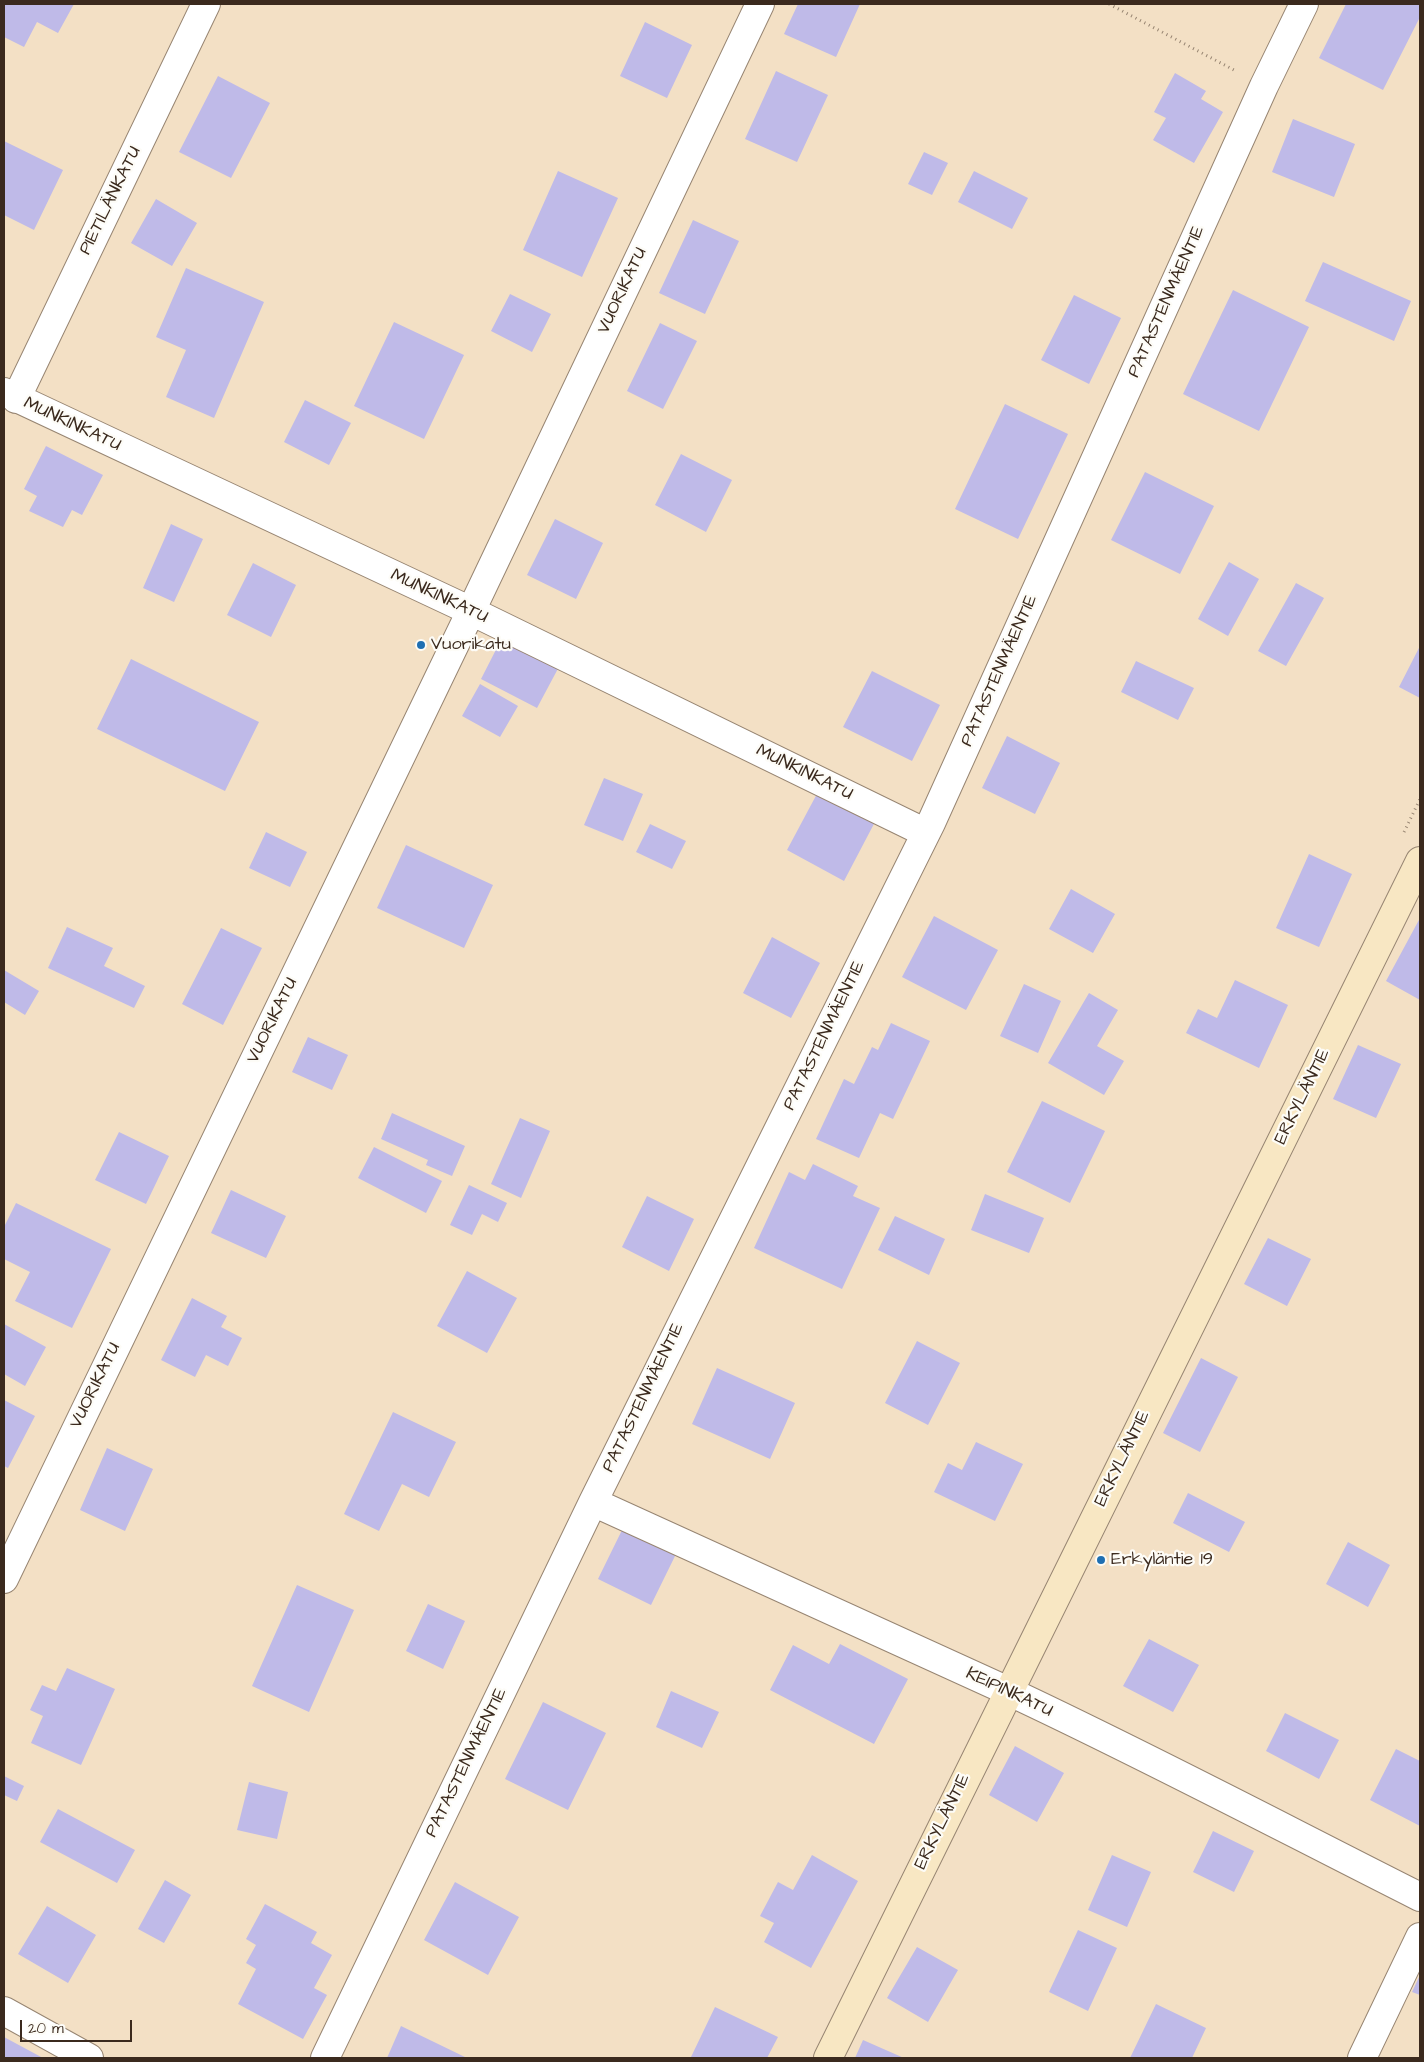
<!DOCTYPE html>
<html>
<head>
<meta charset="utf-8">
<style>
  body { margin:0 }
  #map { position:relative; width:1424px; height:2062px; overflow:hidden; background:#f3e0c5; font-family:"Architects Daughter",sans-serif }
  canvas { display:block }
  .frame { position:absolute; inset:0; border:5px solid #3b2a1e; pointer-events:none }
  .scale { position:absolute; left:20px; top:2020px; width:112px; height:22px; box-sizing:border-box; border:2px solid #3b2a1e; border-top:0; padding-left:6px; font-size:15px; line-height:18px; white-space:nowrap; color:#3b2a1e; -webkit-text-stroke:4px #fdfcf7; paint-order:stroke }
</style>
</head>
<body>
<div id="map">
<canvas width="1424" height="2062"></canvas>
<div class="frame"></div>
<div class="scale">20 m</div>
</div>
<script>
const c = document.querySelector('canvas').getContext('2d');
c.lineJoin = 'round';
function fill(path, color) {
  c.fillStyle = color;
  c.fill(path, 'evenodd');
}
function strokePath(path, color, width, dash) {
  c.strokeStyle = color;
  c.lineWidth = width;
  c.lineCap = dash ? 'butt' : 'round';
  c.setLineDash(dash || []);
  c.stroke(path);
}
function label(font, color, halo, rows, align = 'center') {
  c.font = font + ' "Architects Daughter",sans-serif';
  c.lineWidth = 4.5;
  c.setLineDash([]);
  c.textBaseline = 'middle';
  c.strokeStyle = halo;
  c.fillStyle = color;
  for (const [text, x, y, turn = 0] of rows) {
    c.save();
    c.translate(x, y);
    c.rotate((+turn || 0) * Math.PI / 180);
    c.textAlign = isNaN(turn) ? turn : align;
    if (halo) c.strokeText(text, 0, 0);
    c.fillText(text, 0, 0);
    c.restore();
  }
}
const building = new Path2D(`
  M4,4H74L58,33L37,22L24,47L4,37Z
  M798,4H860L836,57L784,34Z
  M1346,4H1420V17L1383,90L1319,58Z
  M645,22L692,45L667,98L620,76Z
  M776,71L828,95L797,162L745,139Z
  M1175,73L1206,91L1201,99L1223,112L1194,163L1153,140L1166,118L1154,112Z
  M218,76L270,103L231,178L179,152Z
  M1293,119L1355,144L1334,197L1272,172Z
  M4,141L63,170L34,230L4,215Z
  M924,152L948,163L932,195L908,184Z
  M558,171L618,198L582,277L523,250Z
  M974,171L1028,198L1012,229L958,202Z
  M156,199L197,223L172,266L131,243Z
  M693,220L739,241L705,314L659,293Z
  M1323,262L1411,301L1394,341L1305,301Z
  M186,268L264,302L214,418L166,397L186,350L156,337Z
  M1233,290L1309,327L1259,431L1183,394Z
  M510,294L551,314L532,352L491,331Z
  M1074,295L1121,318L1089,384L1041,360Z
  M394,322L464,355L424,439L354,406Z
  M660,323L697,341L663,409L627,391Z
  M305,400L351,423L329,465L284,442Z
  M1005,404L1068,434L1018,539L955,509Z
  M46,446L103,475L82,515L72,510L63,527L29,511L37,496L24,489Z
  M681,454L732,480L706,532L655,505Z
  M1145,472L1214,506L1180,574L1111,540Z
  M555,519L603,543L576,599L527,575Z
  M171,524L203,539L174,602L143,588Z
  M1229,562L1259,579L1228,636L1198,619Z
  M253,563L296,585L271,637L227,615Z
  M1296,583L1324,598L1286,666L1258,651Z
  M504,634L561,663L537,708L481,679Z
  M1420,646V698L1399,687Z
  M131,659L259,722L225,791L97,729Z
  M1136,661L1194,688L1178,720L1121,692Z
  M872,671L940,705L912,761L843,727Z
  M480,684L518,706L500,737L462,716Z
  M1007,736L1060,763L1035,814L982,788Z
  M604,778L643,794L623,841L584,825Z
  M819,790L876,820L844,881L787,850Z
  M650,824L686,841L672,869L636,852Z
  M266,832L307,852L290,887L249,868Z
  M406,845L493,885L464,948L377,908Z
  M1309,854L1352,874L1319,947L1276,928Z
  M1071,889L1115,914L1093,953L1049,929Z
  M934,916L998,950L966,1010L902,977Z
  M1420,918V1000L1386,981Z
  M67,927L113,948L104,966L145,986L134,1008L48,968Z
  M221,928L262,948L223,1025L182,1004Z
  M772,937L820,963L791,1018L743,993Z
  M4,970L39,991L25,1015L4,1002Z
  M1235,980L1288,1005L1259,1068L1186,1033L1198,1009L1217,1018Z
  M1024,984L1061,1001L1038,1053L1000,1036Z
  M1089,993L1118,1010L1097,1046L1124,1061L1104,1095L1048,1063Z
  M891,1023L930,1041L893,1119L880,1113L859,1158L816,1139L844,1079L854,1084L872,1047L878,1050Z
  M308,1037L348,1055L332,1090L292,1072Z
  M1358,1045L1401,1064L1376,1118L1333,1099Z
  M1042,1101L1105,1131L1070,1203L1007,1172Z
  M392,1113L465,1146L452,1176L426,1165L428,1160L381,1139Z
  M520,1118L550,1131L521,1198L491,1184Z
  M119,1132L169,1156L146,1204L95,1180Z
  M374,1147L442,1181L426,1213L358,1178Z
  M813,1164L858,1186L853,1196L880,1208L842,1289L754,1248L789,1172L805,1180Z
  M469,1185L507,1203L498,1222L482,1214L472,1235L450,1225Z
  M231,1190L286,1216L266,1258L211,1233Z
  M985,1194L1044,1218L1029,1253L971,1230Z
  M647,1196L694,1219L669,1271L622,1247Z
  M16,1203L111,1249L72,1328L15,1301L30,1272L4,1259V1227Z
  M895,1216L945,1239L929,1275L878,1250Z
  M1268,1238L1311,1259L1287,1306L1244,1284Z
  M467,1271L517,1298L487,1353L437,1326Z
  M192,1298L227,1316L221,1327L242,1338L228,1366L206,1355L195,1377L161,1360Z
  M4,1324L46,1347L25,1386L4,1374Z
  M917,1341L960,1363L928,1425L885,1403Z
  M1201,1358L1238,1377L1200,1452L1163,1433Z
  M717,1368L795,1403L770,1459L692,1424Z
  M4,1400L35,1416L8,1468L4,1466Z
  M393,1412L456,1442L429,1497L402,1484L379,1531L344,1514Z
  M976,1442L1023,1464L995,1521L934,1492L948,1463L962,1470Z
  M107,1448L153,1469L125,1531L80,1510Z
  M1188,1493L1245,1522L1229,1552L1173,1523Z
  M623,1528L676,1554L651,1605L598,1579Z
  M1348,1542L1390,1565L1368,1607L1326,1584Z
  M297,1585L354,1610L309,1712L252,1686Z
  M428,1604L465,1621L443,1669L406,1651Z
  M1149,1639L1199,1665L1173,1712L1123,1686Z
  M840,1644L908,1679L874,1744L770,1690L793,1645L829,1664Z
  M67,1668L115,1689L81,1765L31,1743L43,1716L30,1710L42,1685L56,1691Z
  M671,1691L719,1712L702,1748L656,1727Z
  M543,1702L606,1733L568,1810L505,1779Z
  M1285,1713L1339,1740L1319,1779L1266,1751Z
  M1015,1746L1064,1773L1037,1822L989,1795Z
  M1396,1749L1420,1761V1826L1370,1800Z
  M4,1776L24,1786L17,1801L4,1795Z
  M249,1782L288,1792L277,1839L237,1830Z
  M58,1809L135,1850L117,1883L40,1842Z
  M1213,1831L1254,1851L1234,1892L1193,1872Z
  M812,1855L858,1881L811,1968L764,1942L774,1923L760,1916L778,1882L793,1890Z
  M1112,1855L1151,1872L1127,1927L1088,1910Z
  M165,1880L191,1895L164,1943L138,1929Z
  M455,1882L519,1917L488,1975L424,1940Z
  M265,1904L317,1932L311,1943L332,1955L314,1988L327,1995L303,2039L238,2004L256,1969L246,1963L256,1945L246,1939Z
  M47,1906L96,1935L68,1983L18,1954Z
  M1078,1930L1117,1948L1088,2011L1049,1992Z
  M917,1947L958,1970L928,2022L887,1998Z
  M1420,1975V1995L1412,1992Z
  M1156,2004L1206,2028L1192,2058H1130Z
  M715,2007L778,2037L767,2058H694L691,2057Z
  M401,2026L467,2058H387Z
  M4,2037L43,2058H4Z
  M863,2040L904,2058H855Z`);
const path = new Path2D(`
  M1109,4L1234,70
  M1404,832L1420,799`);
const street = new Path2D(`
  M4,392L471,611L926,833
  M16,399L206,4
  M593,1502C731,1566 870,1627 1008,1691C1147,1756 1283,1828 1420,1897
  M4,1579L471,611L760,4
  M4,2011L89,2058
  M325,2058L593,1502L931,823L1264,86L1304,4
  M1362,2058L1420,1937`);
const secondary = new Path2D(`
  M828,2058L1420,861`);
const markers = [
  [421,645,5,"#1f6fb2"],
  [1101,1560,5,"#1f6fb2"]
];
const streetNames = [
  ["PIETILÄNKATU",111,201,-64],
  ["VUORIKATU",623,291,-65],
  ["PATASTENMÄENTIE",1167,302,-66],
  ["MUNKINKATU",72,425,25],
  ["MUNKINKATU",439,597,25],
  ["PATASTENMÄENTIE",1000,671,-66],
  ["MUNKINKATU",804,773,26],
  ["VUORIKATU",273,1021,-64],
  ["PATASTENMÄENTIE",825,1036,-64],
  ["ERKYLÄNTIE",1303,1097,-64],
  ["VUORIKATU",96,1386,-64],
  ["PATASTENMÄENTIE",644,1398,-64],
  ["ERKYLÄNTIE",1123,1459,-64],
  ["KEIPINKATU",1009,1693,25],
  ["PATASTENMÄENTIE",467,1763,-64],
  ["ERKYLÄNTIE",943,1822,-64]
];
const poiNames = [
  ["Vuorikatu",431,645],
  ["Erkyläntie 19",1111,1560]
];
fill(building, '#bfbae8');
strokePath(street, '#978572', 30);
strokePath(secondary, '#978572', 30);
strokePath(path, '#978572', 3, [1, 4]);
strokePath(street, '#fff', 28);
strokePath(secondary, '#f8e7c3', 28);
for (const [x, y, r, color] of markers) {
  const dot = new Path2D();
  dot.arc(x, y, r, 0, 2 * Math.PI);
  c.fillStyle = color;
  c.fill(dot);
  strokePath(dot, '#fdfcf7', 2);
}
label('18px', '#3b2a1e', '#fdfcf7', streetNames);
label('18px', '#3b2a1e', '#fdfcf7', poiNames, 'left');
</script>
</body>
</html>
